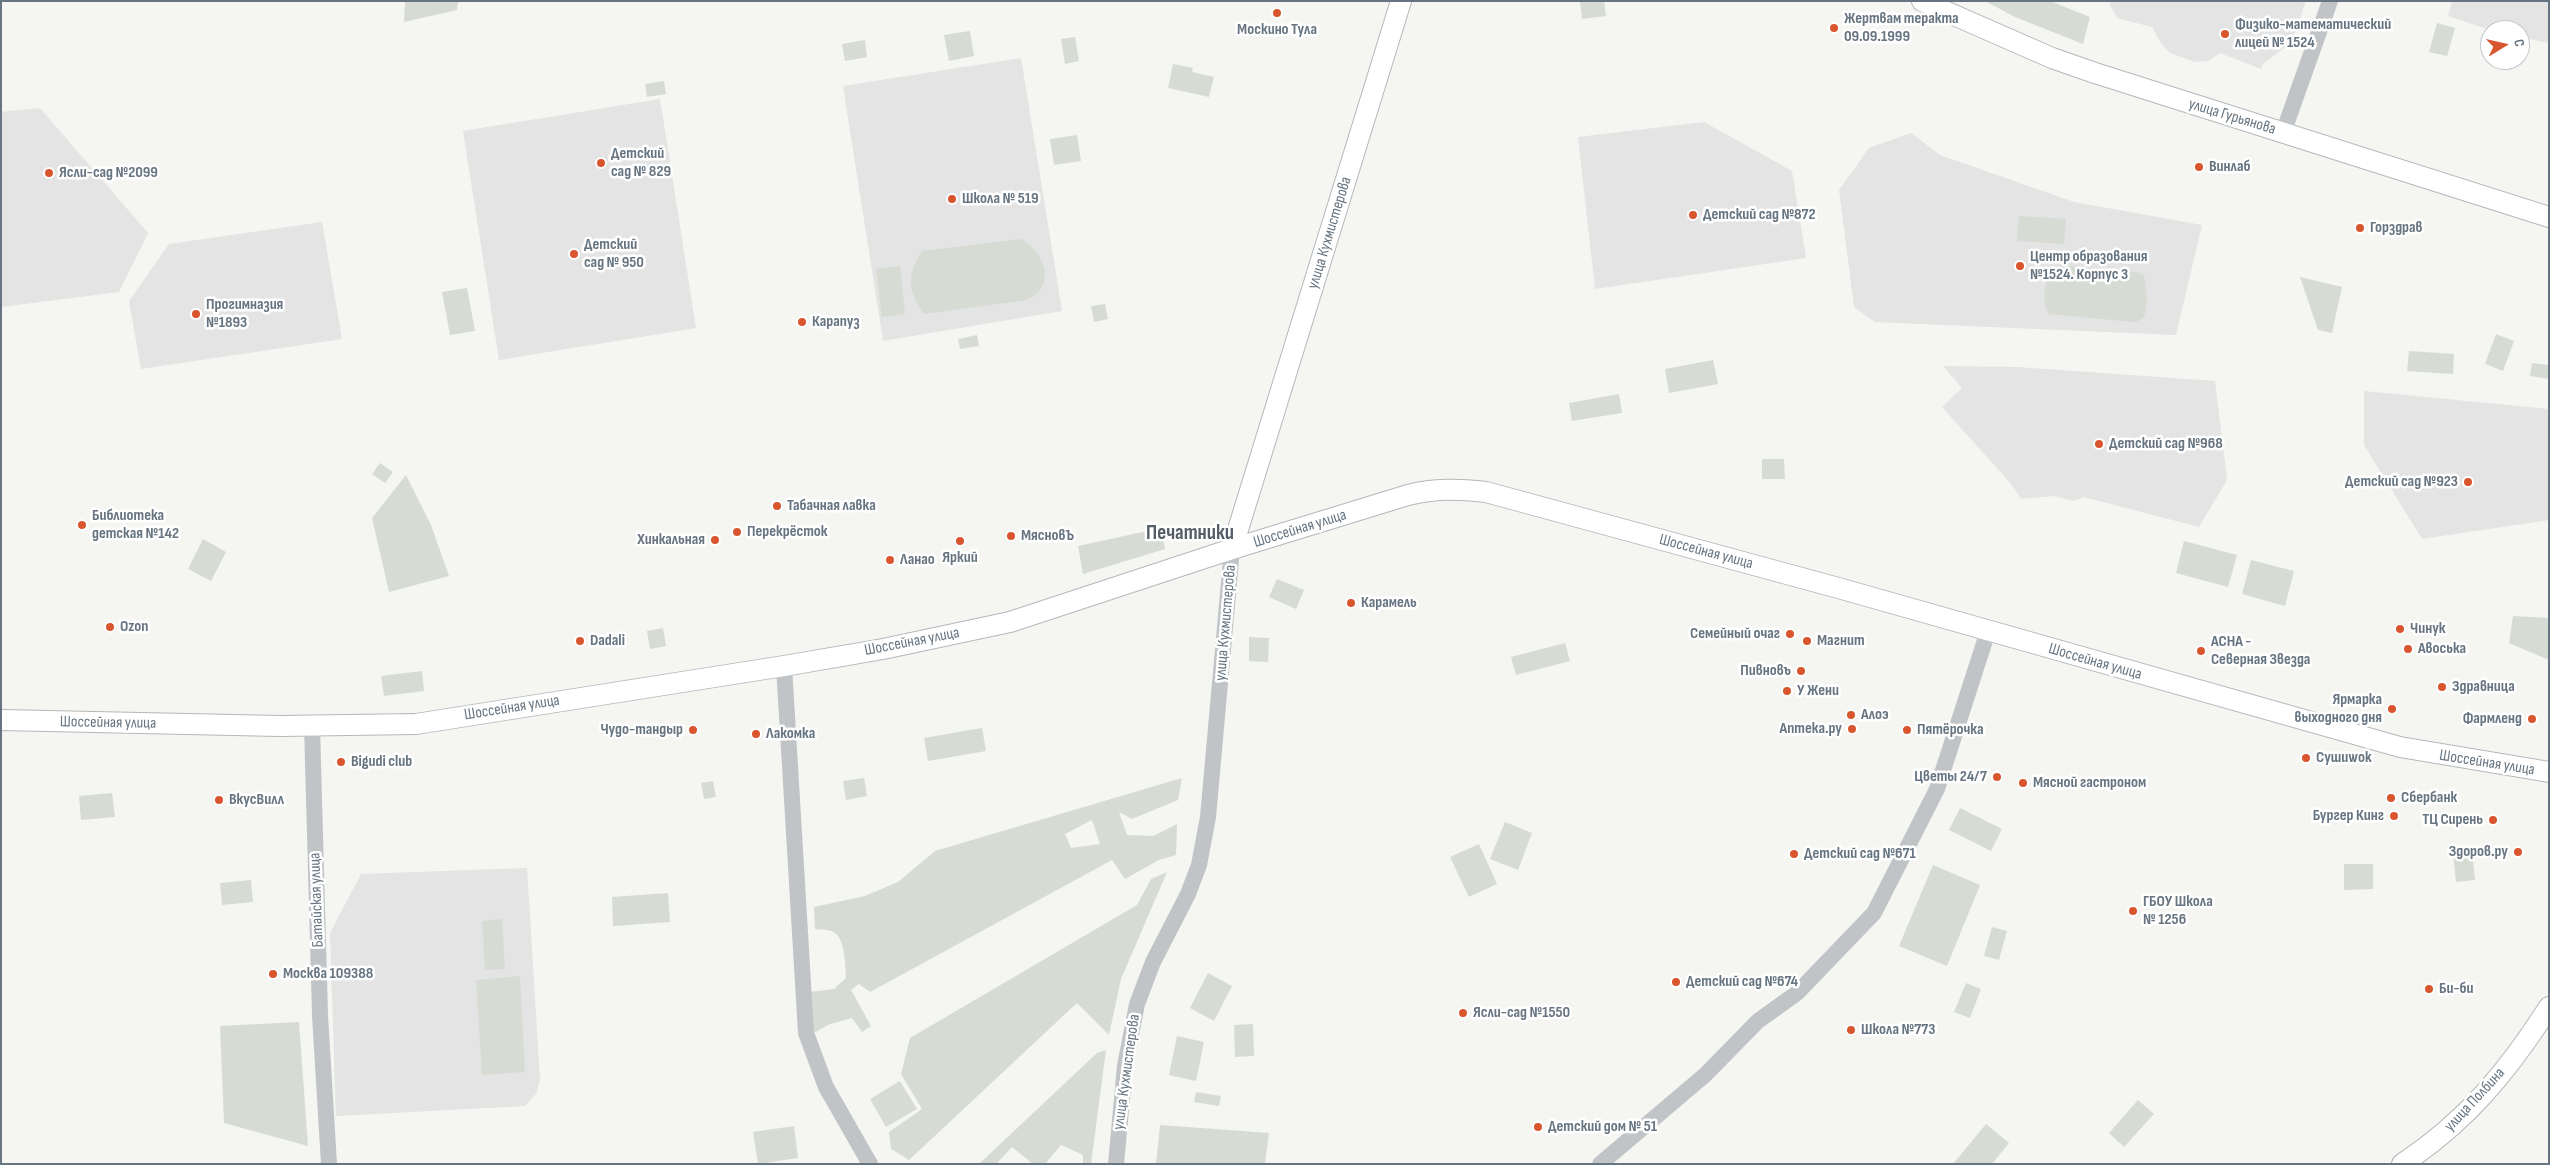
<!DOCTYPE html>
<html>
<head>
<meta charset="utf-8">
<style>
  body { margin:0 }
  #map { position:relative; width:2550px; height:1165px; overflow:hidden; background:#f5f5f2; font-family:"Sofia Sans Condensed",sans-serif }
  canvas { display:block }
  .frame { position:absolute; inset:0; border:2px solid #667581; pointer-events:none }
  .north { position:absolute; left:2480px; top:20px; width:50px; height:50px; box-sizing:border-box; background:#fff; border:1px solid #c2c8cd; border-radius:50%; rotate:81deg; font-size:14px; font-weight:700; line-height:20px; text-align:center; color:#667581 }
  .north::after { content:''; display:block; margin:auto; width:18px; height:22px; background:#d8552e; clip-path:polygon(50% 0,100% 100%,50% 72%,0 100%) }
</style>
</head>
<body>
<div id="map">
<canvas width="2550" height="1165"></canvas>
<div class="frame"></div>
<div class="north">С</div>
</div>
<script>
const c = document.querySelector('canvas').getContext('2d');
c.lineJoin = 'round';
function fill(path, color) {
  c.fillStyle = color;
  c.fill(path, 'evenodd');
}
function strokePath(path, color, width, dash) {
  c.strokeStyle = color;
  c.lineWidth = width;
  c.lineCap = dash ? 'butt' : 'round';
  c.setLineDash(dash || []);
  c.stroke(path);
}
function label(font, color, halo, rows, align = 'center') {
  c.font = font + ' "Sofia Sans Condensed",sans-serif';
  c.lineWidth = 5;
  c.setLineDash([]);
  c.textBaseline = 'middle';
  c.strokeStyle = halo;
  c.fillStyle = color;
  for (const [text, x, y, turn = 0] of rows) {
    c.save();
    c.translate(x, y);
    c.rotate((+turn || 0) * Math.PI / 180);
    c.textAlign = isNaN(turn) ? turn : align;
    if (halo) c.strokeText(text, 0, 0);
    c.fillText(text, 0, 0);
    c.restore();
  }
}
const built = new Path2D(`
  M2111,1H2306L2289,49L2284,48L2263,64L2261,69L2220,53L2208,61L2195,62L2170,53L2160,42L2152,27L2117,18L2110,5Z
  M2452,1H2549V43L2520,37V30H2490L2448,16Z
  M1021,58L1062,311L883,341L843,86Z
  M660,99L696,328L499,360L463,131Z
  M40,108L148,233L119,292L1,307V112Z
  M1704,122L1792,171L1806,258L1595,289L1578,137Z
  M1911,133L1940,155L2074,202L2202,225L2176,335L1875,322L1854,307L1839,190L1869,148Z
  M322,222L342,339L141,369L129,301L169,244Z
  M1943,366L2017,367L2215,381L2227,480L2199,527L2084,497L2074,501L2054,496L2021,499L2012,485L1942,407L1962,388Z
  M2364,391L2549,409V520L2422,539L2364,445Z
  M527,868L540,1079L536,1094L525,1106L336,1116L330,933L361,874Z`);
const green = new Path2D(`
  M405,1H458L457,10L404,22Z
  M1580,1H1604L1606,16L1582,19Z
  M1985,1H2050L2090,17L2083,44L2015,17Z
  M2437,23L2455,28L2447,56L2429,52Z
  M970,31L974,56L949,61L944,35Z
  M1075,37L1079,61L1065,64L1061,39Z
  M865,40L867,57L845,61L842,44Z
  M1173,64L1193,68L1192,72L1214,77L1209,97L1168,88Z
  M664,81L666,94L647,97L645,84Z
  M1077,135L1081,161L1054,165L1050,139Z
  M2019,216L2066,219L2064,244L2017,241Z
  M1021,239C1044,253 1058,285 1027,300L924,314C907,290 907,276 922,251Z
  M2060,265L2135,272L2143,275C2147,284 2148,307 2144,316C2141,321 2137,321 2133,322L2049,314C2041,303 2045,280 2051,269Z
  M900,266L905,314L882,317L876,269Z
  M2300,277L2342,287L2332,333L2318,330Z
  M467,288L475,331L450,335L442,292Z
  M1105,304L1108,319L1094,322L1091,306Z
  M2496,334L2514,341L2503,371L2485,364Z
  M977,335L979,346L960,349L958,339Z
  M2409,351L2454,354L2453,374L2407,371Z
  M1713,360L1718,384L1669,393L1665,369Z
  M2532,363L2549,365V379L2530,376Z
  M1619,394L1622,413L1572,421L1569,403Z
  M1762,459H1784L1785,479H1762Z
  M380,463L393,472L385,483L372,474Z
  M406,475L431,525L449,576L389,592L372,518Z
  M1161,528L1165,549L1083,574L1078,546Z
  M203,539L226,552L211,581L188,569Z
  M2184,541L2237,555L2228,587L2176,573Z
  M2251,560L2294,571L2285,606L2242,594Z
  M1277,579L1304,590L1296,609L1269,597Z
  M2513,616L2549,618V660L2509,643Z
  M663,628L666,646L650,649L647,631Z
  M1249,637L1269,638L1268,662L1249,661Z
  M1565,643L1570,661L1516,675L1511,657Z
  M422,671L424,691L384,696L381,676Z
  M982,728L986,751L928,761L924,738Z
  M864,778L867,796L846,800L843,781Z
  M1182,778L1178,800L1132,819L1119,812L1127,835L1153,836L1177,824L1176,855L1159,860L1125,879L1112,860L870,992L859,984L851,990L871,1026L862,1032L852,1018L830,1024L812,1034L810,992L834,989L846,978C845,966 846,935 831,931C826,929 820,930 815,929L814,907L865,896L898,882L935,851ZM1092,820L1100,844L1071,848L1065,834Z
  M713,781L716,797L704,799L701,783Z
  M112,793L115,817L81,820L79,796Z
  M1960,808L2002,829L1991,851L1949,830Z
  M1505,822L1532,833L1518,870L1490,859Z
  M1479,844L1497,884L1469,897L1450,857Z
  M2472,850L2475,880L2456,882L2453,852Z
  M2344,864H2373V889L2344,890Z
  M1933,865L1980,885L1947,966L1899,946Z
  M1167,872L1121,979L1109,1035L1077,1003L909,1160L891,1149L889,1132L922,1109L901,1074L910,1038L1137,905L1151,879Z
  M251,880L253,902L222,905L220,883Z
  M668,893L670,922L613,926L612,897Z
  M502,919L505,969L485,970L482,921Z
  M1992,927L2007,931L1999,960L1984,956Z
  M1208,973L1232,986L1214,1021L1190,1008Z
  M520,976L525,1072L482,1075L476,980Z
  M1966,983L1981,989L1970,1018L1954,1012Z
  M299,1022L308,1146L224,1123L220,1026Z
  M1253,1024L1254,1056L1235,1057L1234,1025Z
  M1177,1036L1204,1042L1196,1081L1169,1075Z
  M1106,1050L1091,1164H1083V1155L1061,1145L1045,1164H1033L1012,1147L996,1164H979L1097,1053Z
  M900,1081L917,1109L886,1127L870,1099Z
  M1196,1092L1221,1096L1219,1106L1194,1102Z
  M2138,1100L2154,1114L2124,1147L2109,1133Z
  M1986,1124L2009,1143L1992,1164H1953Z
  M1160,1125L1269,1133L1265,1164H1156Z
  M794,1126L798,1158L758,1164L753,1132Z`);
const minor = new Path2D(`
  M2283,133L2330,1
  M784,666L806,1033L826,1087L870,1164
  M312,726L320,1015L329,1164
  M1116,1164L1125,1066L1137,1004L1153,962L1188,894L1199,865L1208,817L1232,549
  M1600,1164L1705,1075L1758,1021L1797,993L1874,913L1937,789L1988,631`);
const major = new Path2D(`
  M1922,1L2052,58L2095,73L2549,217
  M1232,549L1401,1
  M1,720L280,726L416,724L784,666L883,649L1010,622L1232,549L1408,495C1435,488 1459,489 1486,492L1842,589L2400,747L2549,772
  M2402,1164C2466,1122 2508,1071 2549,1007`);
const markers = [
  [1277,13,5,"#d8552e"],
  [1834,28,5,"#d8552e"],
  [2225,34,5,"#d8552e"],
  [601,163,5,"#d8552e"],
  [2199,167,5,"#d8552e"],
  [49,173,5,"#d8552e"],
  [952,199,5,"#d8552e"],
  [1693,215,5,"#d8552e"],
  [2360,228,5,"#d8552e"],
  [574,254,5,"#d8552e"],
  [2020,266,5,"#d8552e"],
  [196,314,5,"#d8552e"],
  [802,322,5,"#d8552e"],
  [2099,444,5,"#d8552e"],
  [2468,482,5,"#d8552e"],
  [777,506,5,"#d8552e"],
  [82,525,5,"#d8552e"],
  [737,532,5,"#d8552e"],
  [1011,536,5,"#d8552e"],
  [715,540,5,"#d8552e"],
  [960,541,5,"#d8552e"],
  [890,560,5,"#d8552e"],
  [1351,603,5,"#d8552e"],
  [110,627,5,"#d8552e"],
  [2400,629,5,"#d8552e"],
  [1790,634,5,"#d8552e"],
  [580,641,5,"#d8552e"],
  [1807,641,5,"#d8552e"],
  [2408,649,5,"#d8552e"],
  [2201,651,5,"#d8552e"],
  [1801,671,5,"#d8552e"],
  [2442,687,5,"#d8552e"],
  [1787,691,5,"#d8552e"],
  [2392,709,5,"#d8552e"],
  [1851,715,5,"#d8552e"],
  [2532,719,5,"#d8552e"],
  [1852,729,5,"#d8552e"],
  [693,730,5,"#d8552e"],
  [1907,730,5,"#d8552e"],
  [756,734,5,"#d8552e"],
  [2306,758,5,"#d8552e"],
  [341,762,5,"#d8552e"],
  [1997,777,5,"#d8552e"],
  [2023,783,5,"#d8552e"],
  [2391,798,5,"#d8552e"],
  [219,800,5,"#d8552e"],
  [2394,816,5,"#d8552e"],
  [2493,820,5,"#d8552e"],
  [2518,852,5,"#d8552e"],
  [1794,854,5,"#d8552e"],
  [2133,911,5,"#d8552e"],
  [273,974,5,"#d8552e"],
  [1676,982,5,"#d8552e"],
  [2429,989,5,"#d8552e"],
  [1463,1013,5,"#d8552e"],
  [1851,1030,5,"#d8552e"],
  [1538,1127,5,"#d8552e"]
];
const poiNames = [
  ["Жертвам теракта",1844,19],
  ["09.09.1999",1844,37],
  ["Физико-математический",2235,25],
  ["лицей № 1524",2235,43],
  ["Москино Тула",1277,30,"center"],
  ["Детский",611,154],
  ["сад № 829",611,172],
  ["Винлаб",2209,167],
  ["Ясли-сад №2099",59,173],
  ["Школа № 519",962,199],
  ["Детский сад №872",1703,215],
  ["Горздрав",2370,228],
  ["Детский",584,245],
  ["сад № 950",584,263],
  ["Центр образования",2030,257],
  ["№1524. Корпус 3",2030,275],
  ["Прогимназия",206,305],
  ["№1893",206,323],
  ["Карапуз",812,322],
  ["Детский сад №968",2109,444],
  ["Детский сад №923",2458,482,"right"],
  ["Табачная лавка",787,506],
  ["Библиотека",92,516],
  ["детская №142",92,534],
  ["Перекрёсток",747,532],
  ["МясновЪ",1021,536],
  ["Хинкальная",705,540,"right"],
  ["Яркий",960,558,"center"],
  ["Ланао",900,560],
  ["Карамель",1361,603],
  ["Ozon",120,627],
  ["Чинук",2410,629],
  ["Семейный очаг",1780,634,"right"],
  ["Dadali",590,641],
  ["Магнит",1817,641],
  ["АСНА -",2211,642],
  ["Северная Звезда",2211,660],
  ["Авоська",2418,649],
  ["Пивновъ",1791,671,"right"],
  ["Здравница",2452,687],
  ["У Жени",1797,691],
  ["Ярмарка",2382,700,"right"],
  ["выходного дня",2382,718,"right"],
  ["Алоэ",1861,715],
  ["Фармленд",2522,719,"right"],
  ["Аптека.ру",1842,729,"right"],
  ["Чудо-тандыр",683,730,"right"],
  ["Пятёрочка",1917,730],
  ["Лакомка",766,734],
  ["Сушиwok",2316,758],
  ["Bigudi club",351,762],
  ["Цветы 24/7",1987,777,"right"],
  ["Мясной гастроном",2033,783],
  ["Сбербанк",2401,798],
  ["ВкусВилл",229,800],
  ["Бургер Кинг",2384,816,"right"],
  ["ТЦ Сирень",2483,820,"right"],
  ["Здоров.ру",2508,852,"right"],
  ["Детский сад №671",1804,854],
  ["ГБОУ Школа",2143,902],
  ["№ 1256",2143,920],
  ["Москва 109388",283,974],
  ["Детский сад №674",1686,982],
  ["Би-би",2439,989],
  ["Ясли-сад №1550",1473,1013],
  ["Школа №773",1861,1030],
  ["Детский дом № 51",1548,1127]
];
const streetNames = [
  ["улица Гурьянова",2232,117,17],
  ["улица Кухмистерова",1330,233,-73],
  ["Шоссейная улица",1300,529,-17],
  ["Шоссейная улица",1706,552,15],
  ["улица Кухмистерова",1226,623,-85],
  ["Шоссейная улица",912,642,-11],
  ["Шоссейная улица",2095,662,16],
  ["Шоссейная улица",512,708,-9],
  ["Шоссейная улица",108,723,1],
  ["Шоссейная улица",2487,763,9],
  ["Батайская улица",317,900,-92],
  ["улица Кухмистерова",1127,1072,-82],
  ["улица Полбина",2475,1100,-47]
];
const districtNames = [
  ["Печатники",1190,534]
];
fill(built, '#e3e4e3');
fill(green, '#d6dcd3');
strokePath(major, '#b4b8bb', 22);
strokePath(minor, '#c0c4c7', 16);
strokePath(major, '#fff', 20);
for (const [x, y, r, color] of markers) {
  const dot = new Path2D();
  dot.arc(x, y, r, 0, 2 * Math.PI);
  c.fillStyle = color;
  c.fill(dot);
  strokePath(dot, '#fff', 2);
}
label('bold 16px', '#667581', '#fff', poiNames, 'left');
label('16px', '#667581', '#fff', streetNames);
label('bold 21px', '#535e66', '#fff', districtNames);
</script>
</body>
</html>
